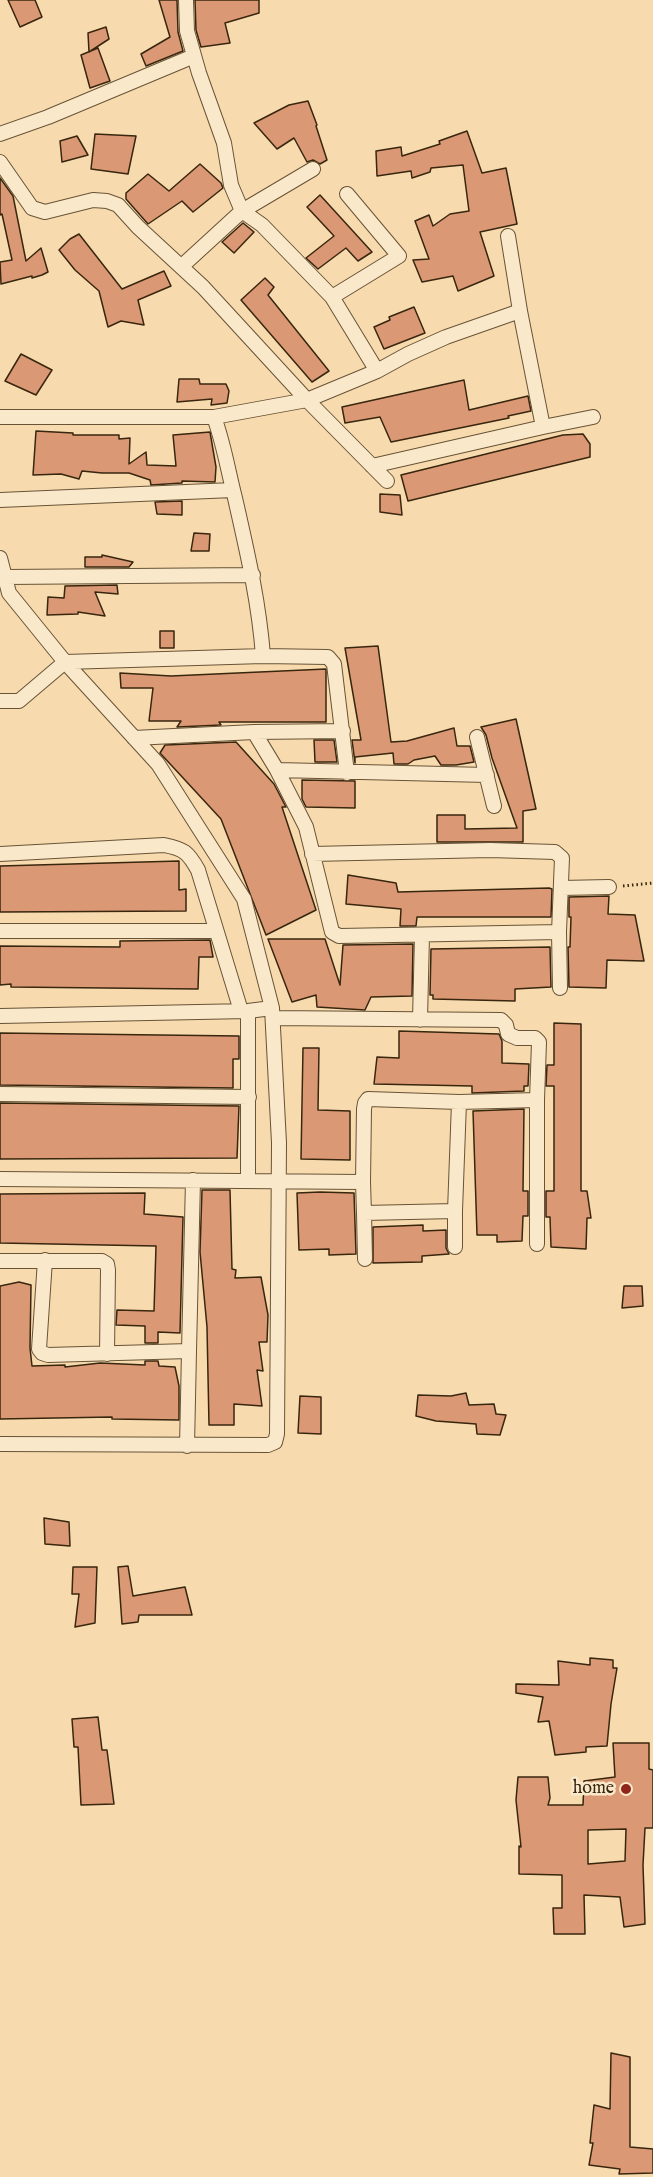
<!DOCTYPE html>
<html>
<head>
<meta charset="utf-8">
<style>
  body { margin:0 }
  canvas { display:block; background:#f7dbae }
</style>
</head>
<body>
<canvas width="653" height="2177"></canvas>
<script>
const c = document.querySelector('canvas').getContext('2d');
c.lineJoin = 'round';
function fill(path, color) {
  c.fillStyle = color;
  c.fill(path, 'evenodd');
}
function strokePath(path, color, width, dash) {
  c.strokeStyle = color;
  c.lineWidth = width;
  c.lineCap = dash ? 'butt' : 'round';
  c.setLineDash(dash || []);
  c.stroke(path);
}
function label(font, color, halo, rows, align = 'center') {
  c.font = font + ' "IM FELL English",serif';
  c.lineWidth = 5;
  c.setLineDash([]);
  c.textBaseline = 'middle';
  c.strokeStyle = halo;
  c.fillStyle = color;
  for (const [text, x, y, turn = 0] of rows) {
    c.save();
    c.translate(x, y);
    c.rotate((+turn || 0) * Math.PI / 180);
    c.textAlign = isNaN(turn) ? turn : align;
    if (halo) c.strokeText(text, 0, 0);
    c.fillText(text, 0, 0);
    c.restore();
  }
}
const building = new Path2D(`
  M8,0H35L42,17L20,27Z
  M159,0H177L178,32L183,51L146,66L141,54L170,37Z
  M195,0H259V13L225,23L230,43L201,47L196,30Z
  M106,27L109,39L89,52L88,33Z
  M98,48L110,81L90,88L81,55Z
  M308,101L317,125L316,126L327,160L320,164L313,160L307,162L294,138L277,149L254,123L289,105Z
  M467,131L482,173L506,168L517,224L480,232L494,276L458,291L453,276L422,282L413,260L429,259L415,221L429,215L433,226L450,214L469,211L463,165L431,168L430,172L412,178L411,171L377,176L376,151L401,147L402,156L440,144L439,141Z
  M95,134L136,136L128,174L91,169Z
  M77,136L88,155L62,162L60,141Z
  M200,164L221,183L223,188L193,212L182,201L148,224L126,199V193L148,174L169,191Z
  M0,178L13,196L26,261L41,248L48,272L42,275L32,278V276L1,284L0,262L12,260L2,214L0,215Z
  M320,195L372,252L358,261L346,248L318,269L306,258L334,236L307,207Z
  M243,223L254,232L234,253L222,242Z
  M79,234L122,289L164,271L171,286L138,300L144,325L121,321L108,327L99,291L75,270L59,250L70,239Z
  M265,278L274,287L268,295L329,371L312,382L241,300Z
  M414,307L425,333L384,349L374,327L390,320L389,317Z
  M21,354L52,370L36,395L5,381Z
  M179,379H199L200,384H226L229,391L227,403L211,405L212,399L177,402Z
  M464,380L469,410L528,396L531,411L508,416L509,418L391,442L380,417L345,423L342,407Z
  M36,431L73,433V435H119V439L130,438L129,464L146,452L147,465L176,466L173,435L210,432L216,467L215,482L182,481V483L151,485L150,480L129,473H102L82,471L79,479L61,474L33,475Z
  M583,434L590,444V457L408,501L401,475L563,435Z
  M380,494L400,495L402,515L380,512Z
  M182,501V515L157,514L155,502Z
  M194,533L210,534L209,551H191Z
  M102,555L133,562L129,567H85V557H102Z
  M117,585L118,594L95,592L105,616L78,612V614L47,615L48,597L64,598L65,586Z
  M160,631H174V648H160Z
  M378,646L391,742L407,741L454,728L457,746H470L474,762L456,765H441L435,756L414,760L408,764H394L393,753L355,757V763L352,740H361L345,648Z
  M326,669V722H219L221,725L177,727L181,721H149L153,688H121L120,673L171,676Z
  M516,719L536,809L523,811V842H437V815H465V829L517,828L492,758L486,735L481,727Z
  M314,740H334L337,762H315Z
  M236,742L274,784L286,807H282L316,910L266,935L221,819L160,753L165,745Z
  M302,780L355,781V808L306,807L302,799Z
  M179,861V890L186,889V911L0,912V866Z
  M348,875L396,883L398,892L549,888L552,889L551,917H417L416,926H400L401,909L346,904Z
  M609,896L608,914L635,915L644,961L607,960L606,988L569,987L568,947H570L571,917H569V897Z
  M268,939H325L340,985L343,945L413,944L412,996L371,997L365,1010L317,1007L316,995L292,1002Z
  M210,940L213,957H199L198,989L11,987V984L0,985V946L120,947V941Z
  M550,947L551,987L515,989V1001L433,999V995H430L431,949Z
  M554,1023L581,1024V1191H587L591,1218H587L586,1249L551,1247L550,1217H546V1191H554V1086H546L547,1065H554Z
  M399,1031L499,1034L502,1041V1063L529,1064L528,1086H524V1091L472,1093V1086L374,1084L377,1057L399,1058Z
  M0,1033L239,1036V1059H233V1088L0,1085Z
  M303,1048H319L318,1110L350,1111V1160L301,1159Z
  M0,1103L239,1106L237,1158L0,1159Z
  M524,1109L523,1191H528V1216H523L522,1241L497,1242V1235H477L473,1111Z
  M202,1190H230L232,1269L236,1270L235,1278L261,1277L268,1315L267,1342H259L263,1371L257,1370L262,1406L234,1404V1425H209L207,1327L200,1252Z
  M320,1192L354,1193L356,1254L329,1255V1249L299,1250L297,1193Z
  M145,1193L144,1214L183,1217L180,1333L158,1332V1343H145V1326L116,1325L117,1310L154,1311L156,1246L0,1243V1194Z
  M423,1225V1231L446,1230V1248L449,1254L422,1256V1262L373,1263V1227Z
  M19,1282L31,1285L30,1348L32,1366L65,1365V1367L100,1363L145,1365V1361H158L159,1366L175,1367L179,1386V1420L112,1419V1417L0,1419V1286Z
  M624,1286H642L643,1306L622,1308Z
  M466,1393L469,1405L494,1404L496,1414L506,1415L500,1435L477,1434L476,1424L436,1421L416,1416L418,1395L451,1396Z
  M300,1396L321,1397V1434L298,1433Z
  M44,1518L69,1522L70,1546L45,1544Z
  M128,1566L133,1596L185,1587L192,1615H139L138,1622L122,1624L118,1567Z
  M73,1567H97L95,1623L75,1627L79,1594H72Z
  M590,1658L613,1660V1668H617L611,1704L607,1746L586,1747V1752L555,1755L549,1721L538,1722L543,1697L516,1693V1684L559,1685L558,1661L590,1665Z
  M98,1717L102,1750H107L114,1804L81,1805L78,1747H74L72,1719Z
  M613,1743H649V1769L653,1770V1828H645L643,1865L645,1924L624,1927L620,1897L584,1895L585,1934H554L553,1908H562V1875L519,1874V1846L521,1847L516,1800L518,1777H548L550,1798L548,1805H583L584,1781L615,1777ZM626,1829L625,1861L588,1864V1830Z
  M611,2053L630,2057V2147L653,2149V2173L619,2174L620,2169L589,2165L593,2143H590L594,2105L610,2109Z`);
const path = new Path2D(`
  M623,886L653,883`);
const minor = new Path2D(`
  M186,0L187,31L199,73L224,143L231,185L242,211L313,169
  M0,134L48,117L194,56
  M0,162L32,208L45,212L93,200L107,201L118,205L138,227L203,287L307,400L387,481
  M182,266L242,211L262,225L332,297L377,371
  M332,297L399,256L347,194
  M0,417H214L307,400L377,371L408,354L446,337L520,311
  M214,417C224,444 228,471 235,498C247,551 259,602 263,656
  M543,427L593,417
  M372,466L543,427L520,311L508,236
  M0,500L233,490
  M0,558L9,593L65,662L158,764L244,899L272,1008L279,1143L277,1434L275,1442L268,1445L0,1444
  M5,577L253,575
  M0,701H19L65,662L263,656L328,657L334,664L347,773
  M254,732L277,770L306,827L332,932L339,936L559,932
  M477,737L494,806
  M134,738L254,732L343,731
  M277,770L487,775
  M0,854L164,845C184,849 188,852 198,870L241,1011
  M312,854L490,850L555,852L562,858L559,932L560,988
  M561,888L609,887
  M0,931H215
  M248,1011V1181
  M0,1016L248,1011L272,1008
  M273,1018L501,1020L506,1025L508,1034L517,1038H535L539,1042L537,1100L459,1102L368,1099L365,1103L364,1109L363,1182
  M420,1020L422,935
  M0,1094L249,1097
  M0,1179L363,1182L364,1213L455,1211V1247
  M455,1211L459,1102
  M364,1213L365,1259
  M537,1244V1100
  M45,1260L39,1349L42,1353L48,1355L189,1351L187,1446
  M0,1261H102L107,1264L108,1270L107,1354
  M189,1351L193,1180`);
const markers = [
  [626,1789,6,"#8f2418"]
];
const poiNames = [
  ["home",614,1789]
];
fill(building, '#db9875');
strokePath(building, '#38260e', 1.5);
strokePath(minor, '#685336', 16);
strokePath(path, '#38260e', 3, [1.5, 3]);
strokePath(minor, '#fae8ca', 14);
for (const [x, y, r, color] of markers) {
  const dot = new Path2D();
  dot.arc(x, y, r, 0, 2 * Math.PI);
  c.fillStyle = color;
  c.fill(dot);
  strokePath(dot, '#fae8ca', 2);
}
label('18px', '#38260e', '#fae8ca', poiNames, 'right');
</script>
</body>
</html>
